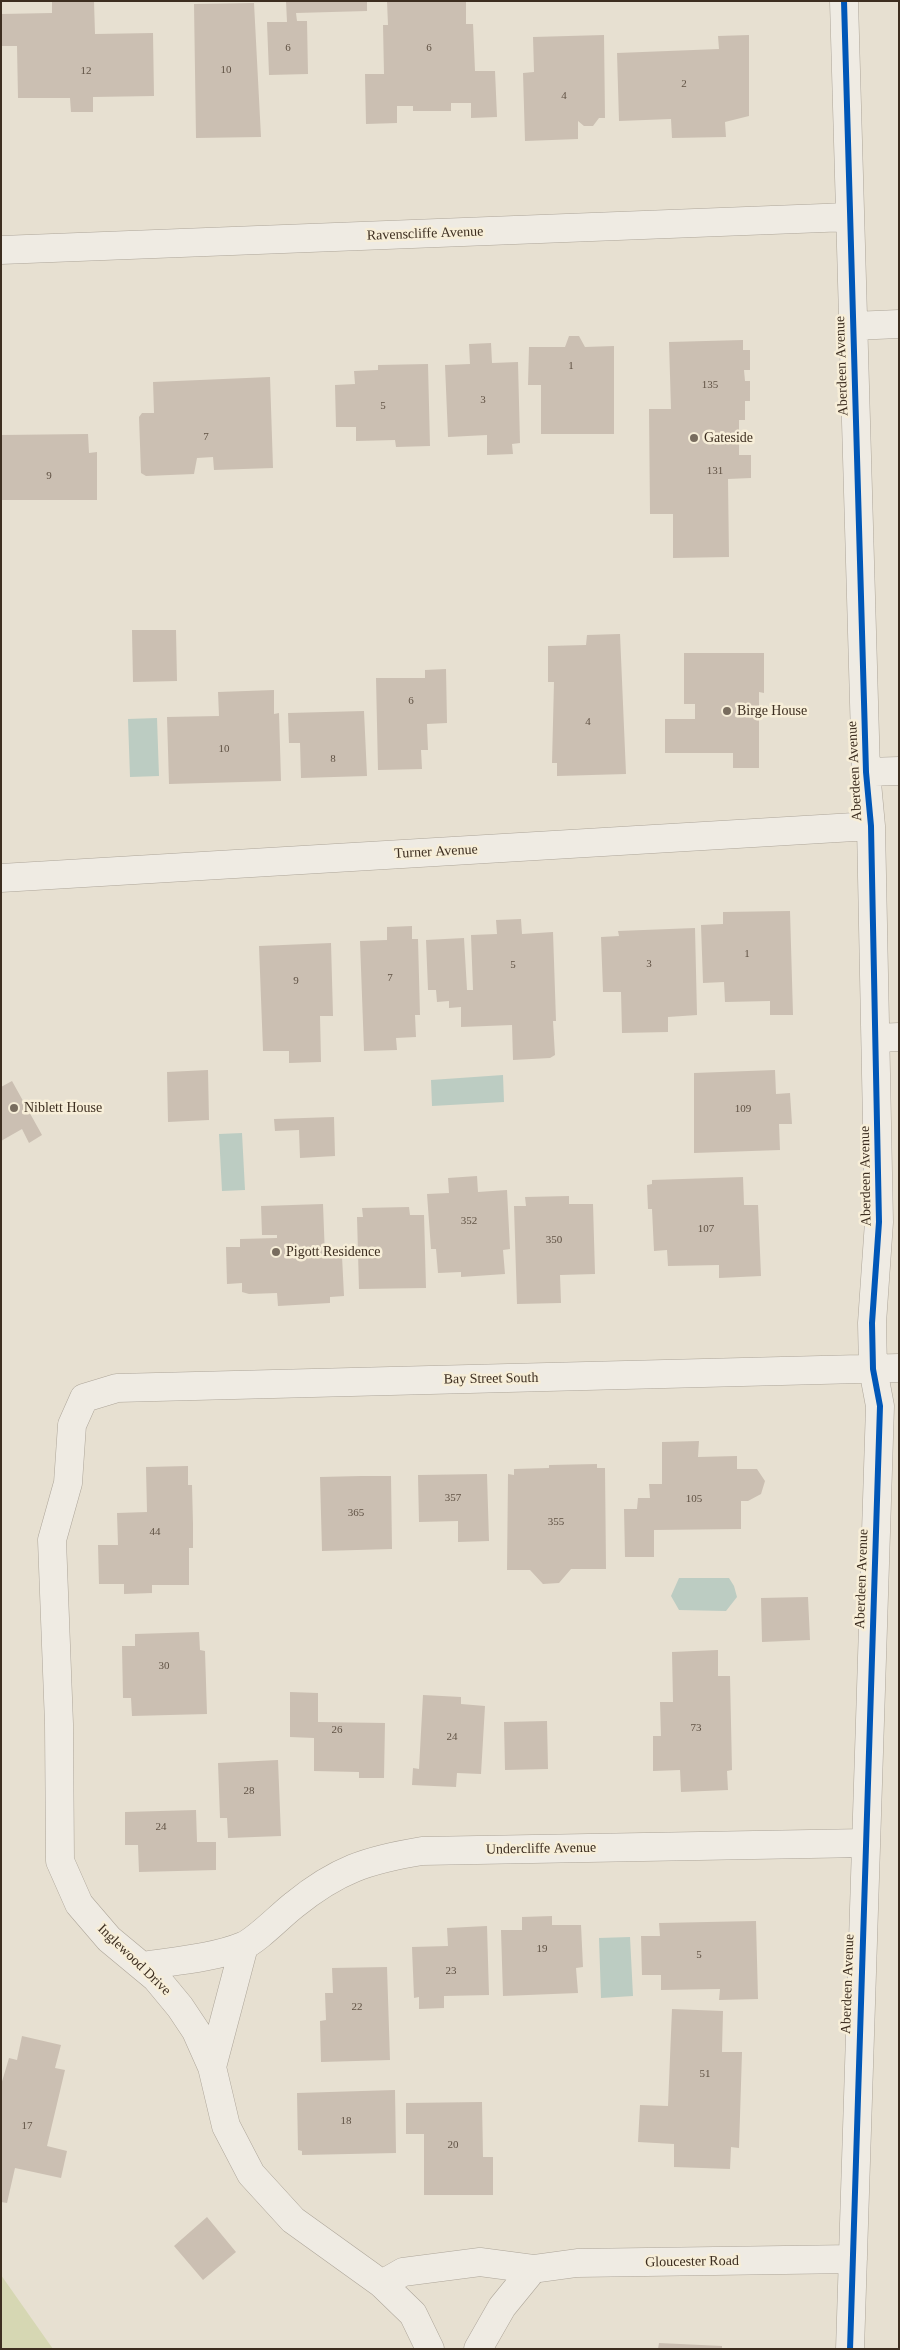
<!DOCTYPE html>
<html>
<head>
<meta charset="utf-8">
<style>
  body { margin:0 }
  #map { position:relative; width:900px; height:2350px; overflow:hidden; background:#e7e0d1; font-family:Georgia,serif }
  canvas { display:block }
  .frame { position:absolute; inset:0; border:2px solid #3d2e20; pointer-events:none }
</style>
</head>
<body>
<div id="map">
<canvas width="900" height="2350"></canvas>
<div class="frame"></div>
</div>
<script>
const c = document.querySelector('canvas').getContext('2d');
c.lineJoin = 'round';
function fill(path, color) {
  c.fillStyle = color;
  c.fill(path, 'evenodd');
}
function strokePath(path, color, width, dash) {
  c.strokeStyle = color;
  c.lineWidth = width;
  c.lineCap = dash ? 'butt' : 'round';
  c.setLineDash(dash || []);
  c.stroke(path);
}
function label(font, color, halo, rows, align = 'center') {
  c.font = font + ' Georgia,serif';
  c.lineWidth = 5;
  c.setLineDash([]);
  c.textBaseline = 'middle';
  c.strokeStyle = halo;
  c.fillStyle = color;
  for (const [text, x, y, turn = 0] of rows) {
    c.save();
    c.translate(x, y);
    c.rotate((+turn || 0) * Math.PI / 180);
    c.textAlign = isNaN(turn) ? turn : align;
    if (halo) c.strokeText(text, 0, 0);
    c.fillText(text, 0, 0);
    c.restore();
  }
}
const green = new Path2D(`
  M1,2275L53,2349H1Z`);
const water = new Path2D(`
  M157,718L159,776L130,777L128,719Z
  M503,1075L504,1102L432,1106L431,1080Z
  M242,1133L245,1190L222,1191L219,1134Z
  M679,1578H729L734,1586L737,1597L726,1611L679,1610L671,1596Z
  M630,1937L633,1996L601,1998L599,1938Z`);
const building = new Path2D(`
  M52,1H94L95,34L153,33L154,96L93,97V112H71L70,98H18L17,46H1V14L52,13Z
  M286,1H367V11L296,13L297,21H307L308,74L269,75L267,22H287Z
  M387,1H466V24H473L475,71H495L497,117L471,118V103H451V111H413V106H397V123L366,124L365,74H384L383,25H388Z
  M254,3L261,137L196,138L194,4Z
  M604,35L605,118H599L593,126H584L578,121V139L525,141L523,73L534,72L533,37Z
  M749,35V116L725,122L726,137L672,138L671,119L619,121L617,53L719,49L718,36Z
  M569,336H579L585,347L614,346V434H541V385H528L529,347H565Z
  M743,340V350H750V370H744L745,381H750V401H745V420H739V455H751V478L728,479L729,557L673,558V514H650L649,409H671L669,342Z
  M491,343L492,363L518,362L520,443L512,444L513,454L487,455V435L448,437L445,365L470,364L469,344Z
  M428,364L430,446L396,447L395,440L356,441V427H336L335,385L355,384L354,371L378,370V365Z
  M270,377L273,468L214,470L213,457L197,458L194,474L146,476L141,473L139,417L142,413H154L153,382Z
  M88,434L89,453L97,452V500H1V435Z
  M132,630H176L177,681L133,682Z
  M620,634L626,774L557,776V763H552L554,682H548V646L586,645L587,635Z
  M684,653H764V693L759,692V768H733V753H665V719H695V704H684Z
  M446,669L447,723L427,724L428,750H421L422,769L378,770L376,678H425V670Z
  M274,690V714L279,713L281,781L169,784L167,717L219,716L218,692Z
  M364,711L367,776L301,778L300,743H289L288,713Z
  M790,911L793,1015H770V1001L725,1002L724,982L703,983L701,925L723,924V912Z
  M521,919L522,934L553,932L556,1021H553L555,1055L550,1058L513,1060L512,1025L461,1027V1007L449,1008V1001L437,1002L436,990H428L426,940L464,938L467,990H473L471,935L497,934L496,920Z
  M412,926V939H418L420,1015H415L416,1037L396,1038L397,1050L364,1051L360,941L387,940V927Z
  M695,928L697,1015L668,1017V1032L622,1033L621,992H603L601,937L619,936L618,931Z
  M331,943L333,1016H320L321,1062L289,1063V1051H263L259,946Z
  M208,1070L209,1120L168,1122L167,1072Z
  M775,1070L776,1094L790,1093L792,1124H779L780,1150L694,1153V1073Z
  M12,1081L42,1135L29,1143L22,1129L1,1141V1087Z
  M334,1117L335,1156L300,1158L299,1130L275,1131L274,1119Z
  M477,1176L478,1192L507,1190L510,1249L503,1250L505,1274L461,1277V1272L438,1273L436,1249H431L427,1194L449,1193L448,1178Z
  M743,1177L744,1205H758L761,1276L719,1278V1265L668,1266L667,1250L654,1251L652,1209H648L647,1185L652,1184V1180Z
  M569,1196V1204H593L595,1274L560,1275L561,1303L517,1304L514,1206H526L525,1197Z
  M323,1204L325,1257L342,1256L344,1296L330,1297V1303L278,1306L277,1293L249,1294L242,1292V1283L227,1284L226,1247H240V1239L277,1238V1235H262L261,1206Z
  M409,1207L410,1215H424L426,1288L359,1289L357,1217H363L362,1208Z
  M699,1441L698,1457L737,1456V1469H757L765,1481L761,1494L748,1501H741V1529L654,1530V1557H625L624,1509H637L638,1498H650L649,1484H662V1442Z
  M597,1464V1468H605L606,1569H571L559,1583L543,1584L530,1570H507L508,1474L514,1475V1469L549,1468V1465Z
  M188,1466V1485H192L193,1524V1548H189V1585H152V1593L124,1594V1584H99L98,1545H118L117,1513L147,1512L146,1467Z
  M487,1474L489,1541L458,1542V1521L419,1522L418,1475Z
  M361,1476H391L392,1549L322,1551L320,1477Z
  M808,1597L810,1640L762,1642L761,1598Z
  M199,1632L200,1650L205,1651L207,1714L132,1716L131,1698H123L122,1646H135V1634Z
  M718,1650V1676H730L732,1770L727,1771L728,1790L681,1792L680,1770L653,1771V1736H661L660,1702H673L672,1652Z
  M290,1692L318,1693V1722L385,1723L384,1778H359V1772L314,1771V1738L290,1737Z
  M423,1695L461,1697V1704L485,1706L481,1774L457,1773L456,1787L412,1785L413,1768L419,1769Z
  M547,1721L548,1769L505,1770L504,1722Z
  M278,1760L281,1836L228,1838L227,1818H220L218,1763Z
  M196,1810L197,1842H216V1870L139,1872L138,1845H125V1812Z
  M552,1916V1925H581L583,1967L576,1968L578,1993L503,1996L501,1930H522V1917Z
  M756,1921L758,1999L719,2000L720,1989L661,1990V1975H642L641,1936H660L659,1923Z
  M487,1926L489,1995L444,1996V2008L419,2009V1997L414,1998L412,1947L448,1946L447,1928Z
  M387,1967L390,2060L321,2062L320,2021L326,2020L325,1993H333L332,1968Z
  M672,2009L723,2011L722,2052H742L739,2148L731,2147L730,2169L674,2167V2144L638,2142L640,2105L668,2106Z
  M22,2036L61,2045L55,2068L65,2070L47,2146L67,2151L61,2178L15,2168L7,2203L1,2202V2085L9,2058L17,2060Z
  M395,2090L396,2153L302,2155V2151L298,2150L297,2093Z
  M482,2102L483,2157H493V2195H424V2134H406V2103Z
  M207,2217L236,2252L203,2280L174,2246Z
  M659,2343L722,2346V2349H658Z`);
const minor = new Path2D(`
  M844,1L866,772L871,826L879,1222L872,1323L873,1369L880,1406L850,2349
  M1,250L849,217
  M853,326L899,324
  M866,772L899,771
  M1,878L871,826
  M876,1038L899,1037
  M142,1966C174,1961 214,1958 243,1946C257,1940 281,1915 294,1905C337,1870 367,1860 422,1851L865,1843
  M212,2067L244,1946
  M382,2284L403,2272L480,2262L533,2269L577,2263L853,2259
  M430,2349L413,2314L382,2284L293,2220L251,2174L226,2126L212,2067L196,2031L180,2007L156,1978L109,1939L79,1904L60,1861L59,1724L52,1540L68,1483L72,1425L84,1398L117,1388L899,1368
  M478,2349L502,2307L533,2269`);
const cycleway = new Path2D(`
  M844,1L866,772L871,826L879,1222L872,1323L873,1369L880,1406L850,2349`);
const markers = [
  [694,438,5,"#786c5e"],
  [727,711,5,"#786c5e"],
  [14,1108,5,"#786c5e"],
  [276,1252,5,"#786c5e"]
];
const numberNames = [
  ["6",288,48],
  ["6",429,48],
  ["10",226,70],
  ["12",86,71],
  ["2",684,84],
  ["4",564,96],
  ["1",571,366],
  ["135",710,385],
  ["3",483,400],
  ["5",383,406],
  ["7",206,437],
  ["131",715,471],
  ["9",49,476],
  ["6",411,701],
  ["4",588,722],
  ["10",224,749],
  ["8",333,759],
  ["1",747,954],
  ["3",649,964],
  ["5",513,965],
  ["7",390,978],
  ["9",296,981],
  ["109",743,1109],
  ["352",469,1221],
  ["107",706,1229],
  ["350",554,1240],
  ["357",453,1498],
  ["105",694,1499],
  ["365",356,1513],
  ["355",556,1522],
  ["44",155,1532],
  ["30",164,1666],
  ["73",696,1728],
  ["26",337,1730],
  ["24",452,1737],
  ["28",249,1791],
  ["24",161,1827],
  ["19",542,1949],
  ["5",699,1955],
  ["23",451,1971],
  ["22",357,2007],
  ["51",705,2074],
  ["18",346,2121],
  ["17",27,2126],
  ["20",453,2145]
];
const streetNames = [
  ["Ravenscliffe Avenue",425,234,-2],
  ["Aberdeen Avenue",842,366,-92],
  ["Aberdeen Avenue",855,771,-93],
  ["Turner Avenue",436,852,-3],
  ["Aberdeen Avenue",866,1176,-91],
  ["Bay Street South",491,1379,-1],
  ["Aberdeen Avenue",862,1579,-88],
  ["Undercliffe Avenue",541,1849,-1],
  ["Inglewood Drive",134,1960,44],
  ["Aberdeen Avenue",848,1984,-88],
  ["Gloucester Road",692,2262,-1]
];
const poiNames = [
  ["Gateside",704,438],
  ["Birge House",737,711],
  ["Niblett House",24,1108],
  ["Pigott Residence",286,1252]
];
fill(green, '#d6d7b3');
fill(water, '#bcccc2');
fill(building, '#cbbfb2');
strokePath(minor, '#ada599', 29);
strokePath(minor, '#efebe3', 28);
strokePath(cycleway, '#0057b8', 6);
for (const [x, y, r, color] of markers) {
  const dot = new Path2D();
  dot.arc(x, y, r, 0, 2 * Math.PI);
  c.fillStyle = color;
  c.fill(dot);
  strokePath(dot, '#f7eed8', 2);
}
label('11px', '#605244', null, numberNames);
label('14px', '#3d2e20', '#f7eed8', streetNames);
label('14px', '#3d2e20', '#f7eed8', poiNames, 'left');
</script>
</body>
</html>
